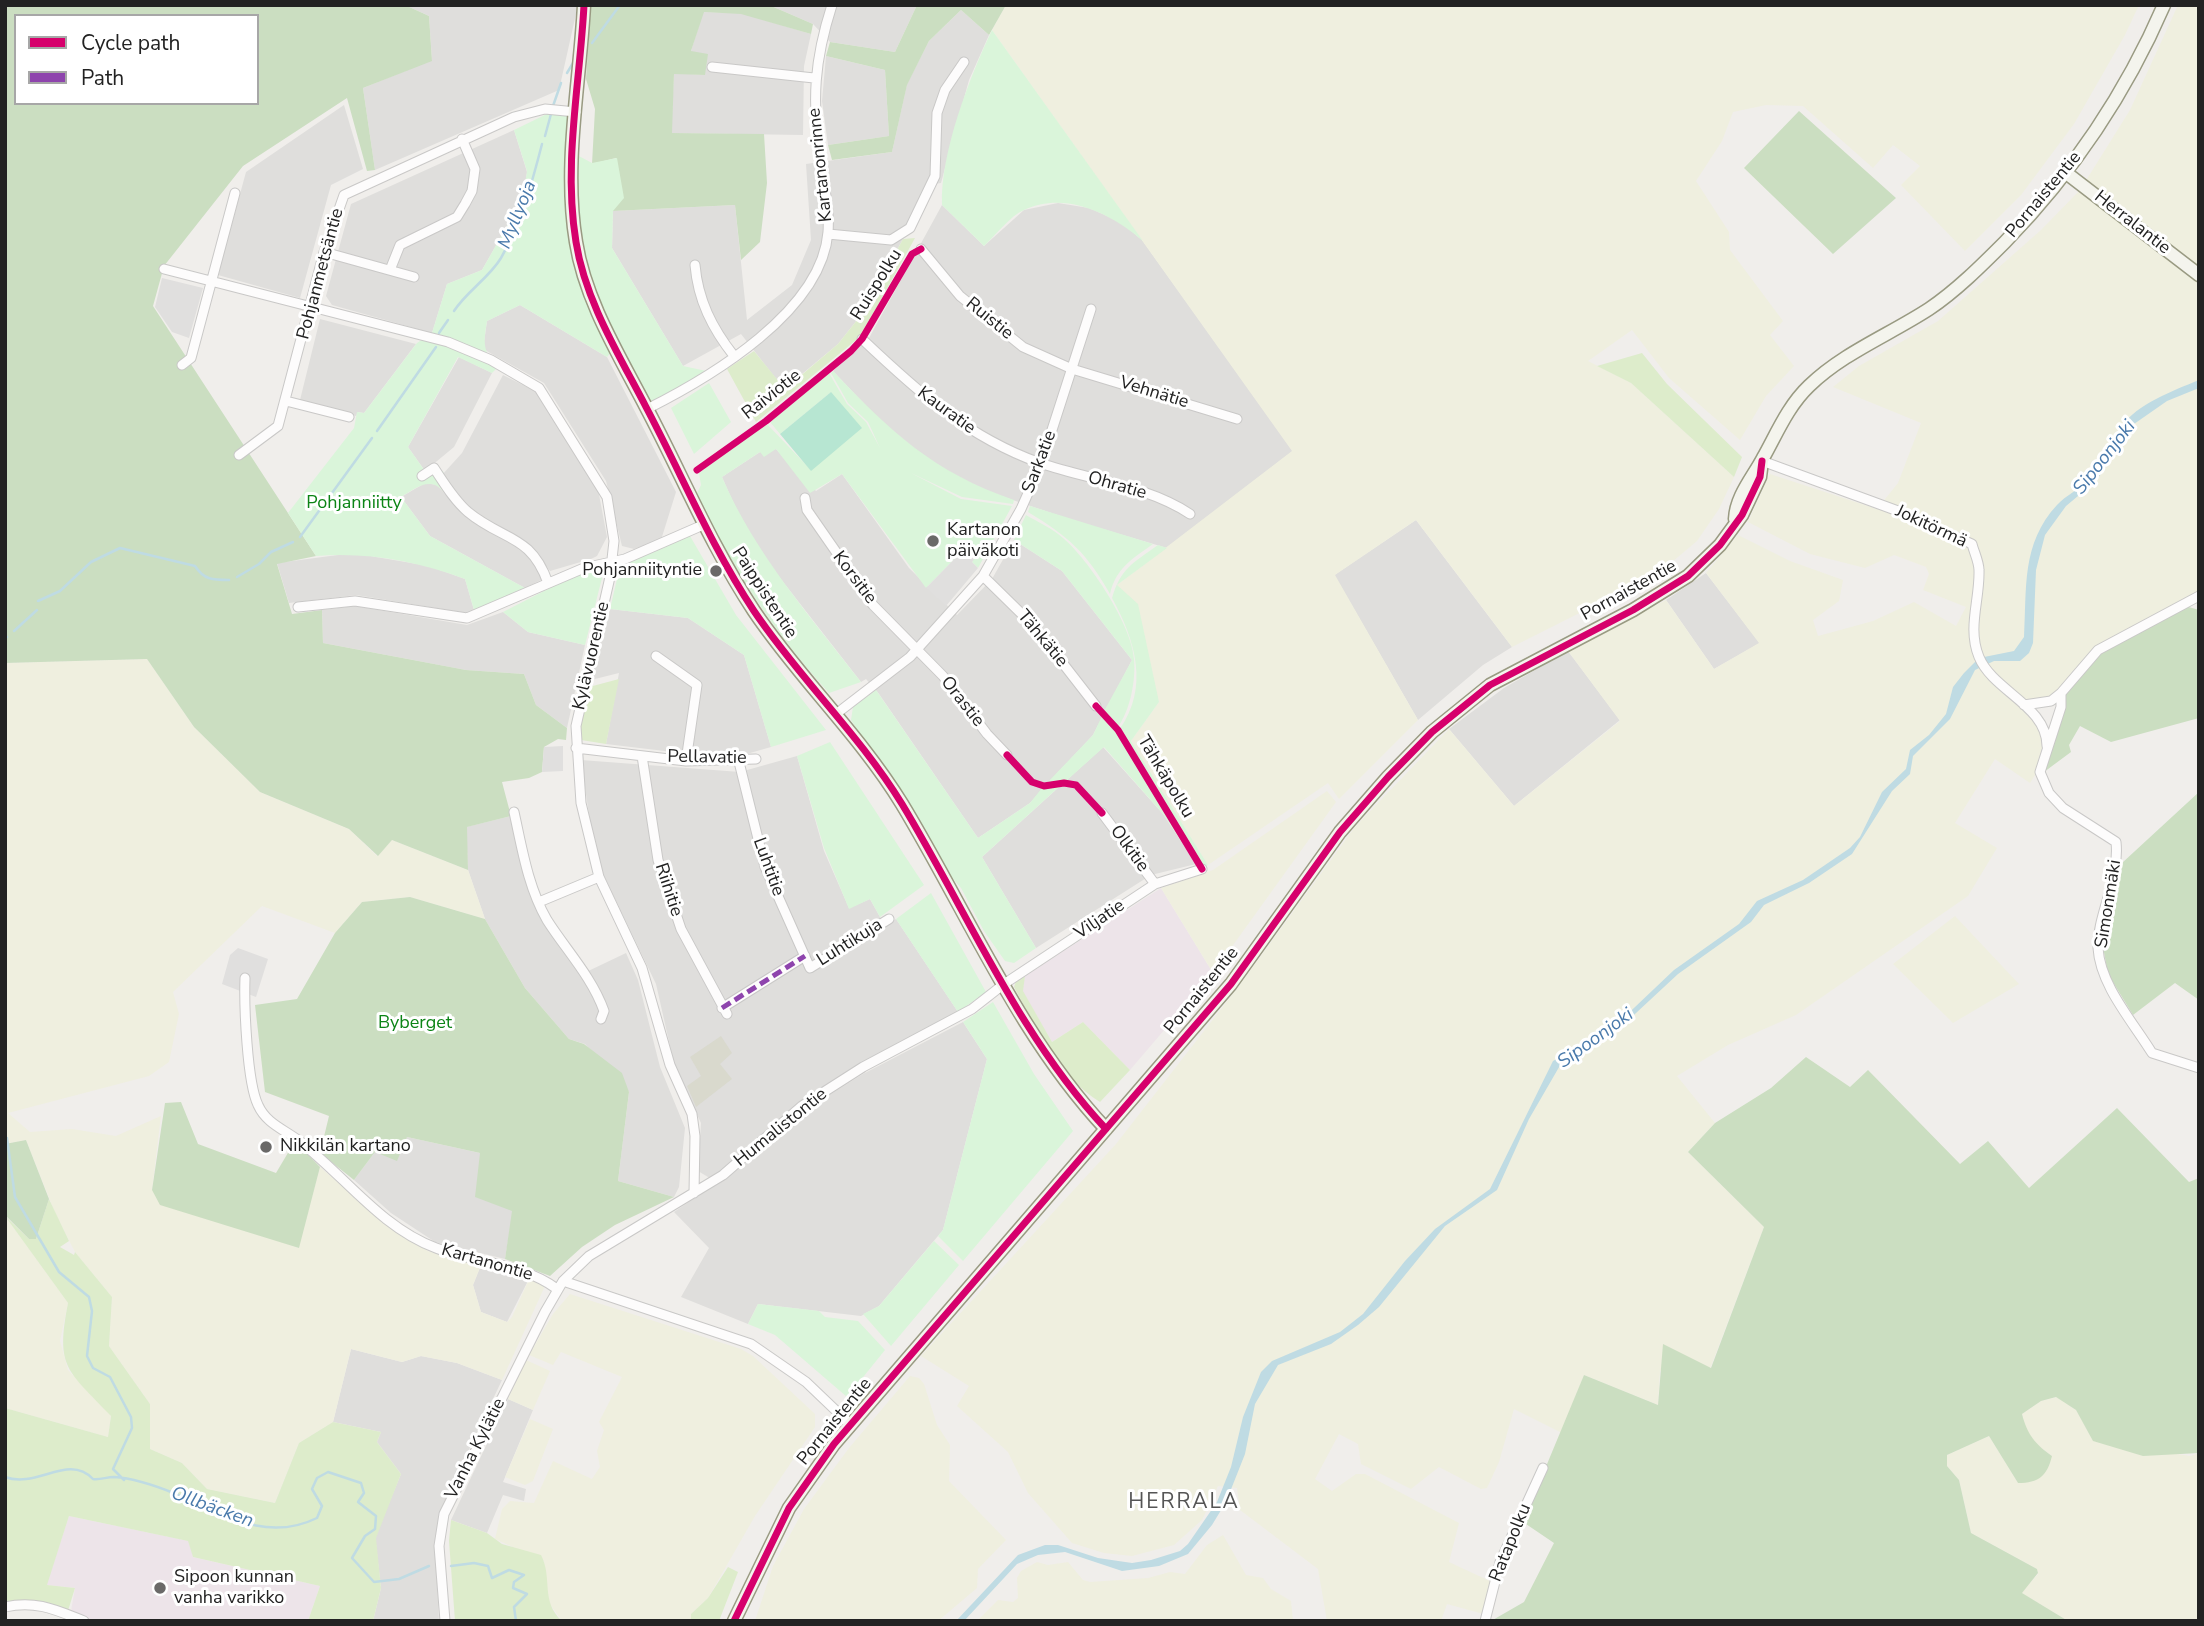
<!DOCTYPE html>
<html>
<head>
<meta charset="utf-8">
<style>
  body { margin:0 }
  #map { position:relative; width:2204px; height:1626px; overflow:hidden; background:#f0eeeb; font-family:"Nunito Sans",sans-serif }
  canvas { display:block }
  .frame { position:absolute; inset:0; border:7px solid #222; pointer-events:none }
  .legend { position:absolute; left:14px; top:14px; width:245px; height:91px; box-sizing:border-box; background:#fff; border:2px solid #a7a7a7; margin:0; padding:9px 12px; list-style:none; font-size:21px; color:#222 }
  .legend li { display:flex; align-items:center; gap:14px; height:35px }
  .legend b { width:35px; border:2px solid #a7a7a7 }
</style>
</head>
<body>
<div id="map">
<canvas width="2204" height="1626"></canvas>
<div class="frame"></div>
<ul class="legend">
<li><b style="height:9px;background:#d6006c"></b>Cycle path</li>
<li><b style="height:9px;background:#8e44ad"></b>Path</li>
</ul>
</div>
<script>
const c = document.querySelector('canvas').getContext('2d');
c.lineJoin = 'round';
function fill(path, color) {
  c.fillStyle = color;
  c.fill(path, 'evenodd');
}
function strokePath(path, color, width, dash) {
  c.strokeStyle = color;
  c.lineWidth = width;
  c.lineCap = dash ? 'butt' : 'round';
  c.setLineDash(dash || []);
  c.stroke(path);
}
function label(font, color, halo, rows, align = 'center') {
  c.font = font + ' "Nunito Sans",sans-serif';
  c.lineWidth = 6;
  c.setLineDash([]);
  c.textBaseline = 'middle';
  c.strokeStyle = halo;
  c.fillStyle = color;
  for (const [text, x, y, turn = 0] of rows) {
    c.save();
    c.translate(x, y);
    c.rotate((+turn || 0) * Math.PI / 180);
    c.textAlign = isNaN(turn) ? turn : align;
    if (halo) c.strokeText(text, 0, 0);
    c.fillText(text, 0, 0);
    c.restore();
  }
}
const residential = new Path2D(`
  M405,5H578L559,90L375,170L363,88L432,60L429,16Z
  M769,5H917L895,52L830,42L813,24Z
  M961,10L989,35L969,80L941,183L928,185L903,239L861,315L838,344L784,389L741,334L683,366L612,248L613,211L735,205L747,320L792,285L811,240L806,164L892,152L907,84L929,41Z
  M703,12L741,13L811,34L804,66L803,135L671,133L674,73L705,75L691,51Z
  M826,56L885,70L889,136L828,145L822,101Z
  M344,105L363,169L331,185L300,298L218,275L246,172Z
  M514,130L527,172L523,198L482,270L447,284L432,333L332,305L326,296L351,204Z
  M1058,203L1089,208L1121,222L1143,241L1293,451L1167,548L1075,521L983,490L933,463L885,426L833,371L869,338L942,205L984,246L1024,210Z
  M520,305L607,357L676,492L661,540L634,549L622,546L606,481L544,383L483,349L487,321Z
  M320,319L416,344L364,413L358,412L356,416L300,400Z
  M459,357L492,373L454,447L425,471L408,447Z
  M503,375L537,392L598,489L607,537L597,556L591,559L550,571L530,545L471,510L442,475L462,453Z
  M776,449L816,491L842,474L909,568L957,615L992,579L1014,540L1062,571L1132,660L1093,735L1030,803L978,838L879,694L866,679L861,682L766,560L736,509L722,477L760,452Z
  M425,483L437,485L457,507L524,551L541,574V580L525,588L430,536L401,497Z
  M1416,520L1512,647L1483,665L1418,720L1334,575Z
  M353,553L429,566L465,579L474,610L467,613L356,595L289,603L277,563Z
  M1706,573L1760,643L1714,669L1666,600Z
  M355,606L467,625L503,612L528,632L585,645L567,728L536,705L524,674L466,670L323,643L322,610Z
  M610,609L688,618L744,655L771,747L743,755L715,757L606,744L619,673L591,680Z
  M1568,651L1620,720L1514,806L1449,729L1504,688Z
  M1103,747L1163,814L1196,864L1151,875L1036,948L982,857Z
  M797,756L824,851L849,908L870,899L885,926L896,919L958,1012L861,1063L713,1180L698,1171L701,1123L675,1068L656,984L604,876L592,835L581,760L740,772Z
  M511,816L526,877L582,974L626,953L638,980L660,1067L685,1128L679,1187L674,1197L618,1181L629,1092L585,1044L569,1039L525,988L485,919L468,870L466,827Z
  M963,1022L987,1059L943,1230L879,1306L861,1316L758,1304L748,1324L681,1297L709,1248L674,1212L727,1176L808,1108L863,1074Z
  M407,1137L480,1153L513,1211L505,1259L435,1242L391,1213L354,1180L375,1152Z
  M481,1265L530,1277L507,1322L481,1312L473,1285Z
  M351,1349L402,1362L421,1356L457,1363L502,1380L439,1513L435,1545L439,1621H373L381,1588L375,1536L401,1474L377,1442L381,1432L333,1422Z
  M508,1399L533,1410L503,1482L526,1489L524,1501L503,1495L487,1533L451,1520Z`);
const industrial = new Path2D(`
  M1161,888L1213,973L1130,1070L1083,1022L1052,1042L1022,991L1025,976Z
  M69,1516L189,1541L193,1557L320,1586L308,1621H93L71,1611L75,1588L46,1585Z`);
const construction = new Path2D(`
  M721,1036L732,1053L720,1064L732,1079L696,1107L687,1086L701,1076L690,1057Z`);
const farmland = new Path2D(`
  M1006,5H2139L2125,35L2074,124L2021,195L1965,251L1901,185L1920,166L1893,145L1873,168L1803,106L1766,105L1733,112L1722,141L1696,181L1729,232L1730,250L1783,321L1770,335L1794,366L1766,396L1740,440L1669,378L1632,330L1588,361L1631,383L1734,477L1719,509L1697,541L1659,573L1512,647L1416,520L1335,575L1418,720L1339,799L1328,783L1208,865L1131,741L1159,702L1117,585L1292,451L992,30Z
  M2178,5H2199V267L2085,182L2130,110Z
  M2081,189L2199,283V595L2061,693L2019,706L2037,726L2044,739L2037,772L2030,783L1995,759L1955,823L1997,848L1968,896L1796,1015L1728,1045L1677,1076L1715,1123L1688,1152L1764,1227L1710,1369L1690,1360L1660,1371L1658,1405L1584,1375L1562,1433L1514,1409L1499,1462L1487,1488L1481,1489L1439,1467L1411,1489L1361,1464L1358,1444L1339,1434L1315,1479L1332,1491L1356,1474H1365L1459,1523L1449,1562L1494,1583L1487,1615L1447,1604L1441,1621H1327L1318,1569L1240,1510L1237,1488L1218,1486L1202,1520L1174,1545L1132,1556L1104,1553L1072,1543L1028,1493L1008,1452L957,1406L969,1386L921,1356L1116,1144L1239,986L1355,827L1449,729L1514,806L1620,721L1568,651L1666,600L1714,669L1759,643L1706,573L1738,535L1790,561L1843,580L1839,601L1813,620L1818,636L1873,621L1914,602L1956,626L1966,607L1923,590L1929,574L1926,567L1894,555L1865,568L1810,554L1748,522L1770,474L1877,509L1898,483L1921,423L1833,387L1859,366L1938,321L2041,230Z
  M147,659L194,727L260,792L349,829L377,856L392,840L468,870L485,919L410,897L362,902L335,933L262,906L173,992L179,1014L169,1062L149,1076L8,1113L30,1132L72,1129L116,1136L161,1116L152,1190L298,1248L320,1167L380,1219L428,1251L481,1265L473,1285L481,1312L507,1322L512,1317L530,1277L545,1286L502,1380L457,1363L421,1356L402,1362L351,1349L333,1422L299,1443L275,1503L207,1489L182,1463L150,1449V1404L109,1346L112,1297L75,1252L55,1213L26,1140L5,1144V663Z
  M1327,791L1336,802L1213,973L1161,888L1213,870Z
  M1955,916L2019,984L1953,1023L1893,964Z
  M5,1216L68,1303L60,1341L68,1370L111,1415L108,1437L5,1408Z
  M570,1294L741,1349L753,1356L815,1414V1427L755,1516L708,1598L691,1614V1621H562L547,1600L544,1561L495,1539L502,1509L510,1501L534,1503L553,1461L592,1479L600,1467L597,1451L604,1430L599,1422L622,1377L561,1352L553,1365L529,1355L553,1314Z
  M526,1360L550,1371L533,1410L508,1399Z
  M910,1376L919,1378L924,1384L937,1425L950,1445L949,1481L1006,1540L978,1569L977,1588L938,1621H755L773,1566L804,1509L849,1448Z
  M2057,1397L2076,1410L2094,1441L2190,1456L2199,1453V1621H2068L2021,1593L2038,1574L2037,1569L1971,1533L1959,1480L1947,1466V1455L1989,1436L2018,1483L2052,1456L2037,1445L2026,1430L2022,1414L2041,1401Z
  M530,1419L553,1429L533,1481L525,1485L505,1477Z
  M1223,1535L1246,1575L1263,1578L1271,1589L1291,1601L1293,1621H977L998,1600L1013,1602L1018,1598L1017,1578L1021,1571L1037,1562L1048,1565L1068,1562L1083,1580L1090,1582L1148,1578L1170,1572L1185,1574L1207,1545Z`);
const grass = new Path2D(`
  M915,238L861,336L756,422L727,369L754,351L785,389L838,344L861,315L903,239Z
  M1642,353L1667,384L1742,457L1734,477L1631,383L1597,366Z
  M619,679L606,744L581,740L580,727L589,687Z
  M1025,976L1023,991L1052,1042L1083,1022L1130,1070L1100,1102C1059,1077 1037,1029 1014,987L1016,981Z
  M49,1199L69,1241L60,1247L74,1255L75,1252L112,1297L109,1346L150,1404V1449L182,1463L207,1489L275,1503L299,1443L333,1422L381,1432L377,1442L401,1474L376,1538L381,1588L373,1621H308L320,1586L193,1557L188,1541L69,1516L47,1585L75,1588L67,1614L60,1611L5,1607V1408L108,1437L111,1416C68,1370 55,1369 68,1303L5,1216L29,1239H36Z
  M451,1520L487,1533L502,1544L541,1555C553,1578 540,1601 562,1621H455L449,1541Z
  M728,1567L738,1572L719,1621H691V1614L708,1598Z`);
const forest = new Path2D(`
  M5,5H405L429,16L432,61L363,88L375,170L367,171L347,98L243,166L164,266L153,306L316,556L277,564L292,614L322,610L323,643L466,670L524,674L536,705L567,728L566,740L558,739L544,747L542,772L529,778L502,782L511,816L467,827L468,870L392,840L378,856L349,829L260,792L194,727L147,659L5,663ZM16,16H257V103H16Z
  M591,5H769L813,24L811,34L741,14L704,12L691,51L708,54L705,75L674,74L672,133L764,134L767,183L760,242L741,260L735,205L613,211L616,158L592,164L595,109L586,79Z
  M917,5H1006L989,35L961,10L929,41L907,85L892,152L832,160L828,145L889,136L885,70L826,56L830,42L895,52Z
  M1799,111L1896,198L1833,254L1744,168Z
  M2182,605L2199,610V718L2111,742L2080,726L2069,745L2071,752L2044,772L2061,693L2089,658Z
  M2199,792V1000L2175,983L2133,1015L2108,974L2103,947L2122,863Z
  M410,897L485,919L525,988L569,1039L584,1044L622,1073L629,1092L618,1181L674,1197L615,1225L582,1247L550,1276L505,1259L512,1211L475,1197L480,1153L407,1137L397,1161L375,1152L354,1180L320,1153L329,1116L265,1092L255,1005L297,999L335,933L362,902Z
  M1806,1057L1850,1087L1868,1070L1960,1164L1988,1141L2029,1188L2117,1108L2189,1182L2199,1178V1453L2143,1456L2093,1441L2076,1410L2056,1397L2041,1401L2022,1414C2027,1434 2035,1444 2052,1456C2047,1476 2039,1483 2018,1483L1989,1436L1947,1455V1466L1959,1480L1971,1533L2037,1569L2038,1573L2022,1593L2068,1621H1491L1524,1602L1554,1543L1523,1522L1584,1375L1658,1405L1663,1344L1711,1368L1764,1227L1688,1152L1715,1123L1771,1088Z
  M181,1102L198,1144L276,1173L295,1141L320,1167L299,1248L160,1205L152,1190L165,1103Z
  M26,1140L49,1199L36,1239H29L5,1215V1144Z`);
const park = new Path2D(`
  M992,30L1143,241C1113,215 1066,190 1024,210C1010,216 996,235 984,246L942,205C940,153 970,76 992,30Z
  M557,109L576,112L573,153L592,163L617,158L624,198L613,211L612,248L683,366L711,372L647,409L615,348L607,357L520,305L487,321C484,340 481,355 500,365L492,373L458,357L408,447L425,471H443L446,481L443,491C429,476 415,489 401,497L430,536L525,588L474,610L465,579C416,561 368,552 316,556L288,513L354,428L357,412L364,413L417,343L432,333L447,284L482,270L523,198L527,171L514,130Z
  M833,371C891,432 933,472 1014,500L1013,504L962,497L911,473L961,499L1012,506L978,568L972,562L975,557L965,548L926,588L842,474L810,493L776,449L764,457L760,452L722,477C755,554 810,616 861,682L829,693C774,632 731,568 697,493L701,485L699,473L766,423L811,470L831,392L780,434L770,422L829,373L847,404L866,422L880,448L868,422L848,403L831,373Z
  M709,383L731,422L694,454L671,408Z
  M1030,506L1153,544C1132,559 1116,568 1110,594C1087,553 1068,536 1028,512Z
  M1026,515C1038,522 1053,529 1063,538C1089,560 1132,625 1134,659C1136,681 1130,710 1118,727L1103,713L1132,660L1062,571L1014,540Z
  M690,536L736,615L826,730L771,747L744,655L688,618L610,609L617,579L622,578V568L626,561Z
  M1158,545L1167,548L1117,585L1138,604L1159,702L1131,741L1208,865L1203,868L1119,730C1150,687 1135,640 1112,598C1121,568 1133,563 1158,545Z
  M585,570H597L602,578L585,645L528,632L503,612Z
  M876,690L978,838L1030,803L1042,788L1061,785L982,857L1036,948L1014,963L1005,961L984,931L961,888L943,867L851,720L853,707Z
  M1102,716L1116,731L1197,864L1163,814L1104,747L1065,782L1047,783L1093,735Z
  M830,742L924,885L880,917L870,899L849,909L824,848L797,756Z
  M931,893L986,992L958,1012L896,919Z
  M993,1002L1034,1074L1073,1131L963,1261L938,1236L943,1230L987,1059L963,1022Z
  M934,1241L959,1265L891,1346L863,1314L879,1306Z
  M758,1304L819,1311L825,1317L858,1321L885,1350L847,1397L775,1335L748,1324Z`);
const pitch = new Path2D(`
  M831,392L862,428L811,471L780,434Z`);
const parking = new Path2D(`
  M162,278L203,288L189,338L172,332L155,307Z
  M965,548L976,557L972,562L978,568L946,606L926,588Z
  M563,746V771L542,772L544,747Z
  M238,948L268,959L256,997L222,984L230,955Z`);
const water = new Path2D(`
  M2199,380V388L2167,401L2134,424L2096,481L2066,506L2045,535L2036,570L2033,643L2029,653L2020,661H1994L1975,670L1950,719L1913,756L1910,774L1892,791L1852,854L1809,883L1764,905L1751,922L1678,974L1608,1039L1562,1062L1529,1119L1497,1190L1445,1226L1379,1307L1358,1325L1331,1344L1278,1365L1255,1404L1245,1454L1226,1502L1212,1525L1188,1554L1159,1566L1122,1571L1065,1552L1038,1555L1017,1564L964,1621H956L1018,1555L1045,1545H1058L1098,1558L1132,1563L1151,1560L1180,1551L1188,1544L1217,1502L1231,1467L1243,1417L1261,1372L1272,1361L1340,1332L1363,1314L1405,1261L1435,1229L1490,1189L1553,1061L1615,1026L1674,970L1739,924L1757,901L1803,880L1850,848L1860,837L1882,792L1906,769L1910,750L1929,735L1946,714L1953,687L1964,673L1979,658L2014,651L2024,637C2027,588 2021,544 2057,505C2066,495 2081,489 2090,477C2101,462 2109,443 2121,427C2138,403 2173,391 2199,380Z`);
const stream = new Path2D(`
  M592,43L620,5
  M567,73L573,63
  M553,106L561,83
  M545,136L551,114
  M454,311C467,291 489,278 501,258C521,223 532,183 542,144
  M439,333L448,320
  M377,431L436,347
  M300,537L372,438
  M237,577L259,564L271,552L293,542
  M38,601L60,591L91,562L120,548L195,566C204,580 213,580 229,580
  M14,631L37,610
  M5,638L7,637
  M7,1138L15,1197L59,1272L89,1297L92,1311L87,1356L93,1368L110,1377L131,1417L132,1428L113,1469L124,1480
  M5,1477C37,1489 68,1453 93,1479C101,1480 106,1477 114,1477C132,1478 159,1487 176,1494C223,1514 266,1543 317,1518L322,1506L312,1489L317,1478L328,1472L361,1483L364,1493L358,1502L376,1516L375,1529L365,1536L352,1558L374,1582L399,1579L429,1566
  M451,1566L474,1563L488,1566L492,1578L509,1570L524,1575L514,1582L513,1588L527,1594L514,1607L516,1621`);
const street = new Path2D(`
  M712,67L814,78
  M828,234L891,240L910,228L935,176L937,113L945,90L964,62
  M921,249L960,296L1023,347L1072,369L1237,419
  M324,252L414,277
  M695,265C698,300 712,328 734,356
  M164,269L448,342L491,360L539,388L607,497L614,541L610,577L576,726L581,803L599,877L642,968L670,1065L692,1114L695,1136L694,1193
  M390,270L400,245L457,217L465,204L472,191L475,169L462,139
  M862,339C917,391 967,437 1040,463C1089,480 1146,485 1190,514
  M182,365L191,358L235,193
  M286,401L349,417
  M647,409C711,377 822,311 828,232C830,208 823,182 820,158C812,100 814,61 832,5
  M239,455L278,426L324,252L344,195L514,117L545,109L576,112
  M1762,461L1898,511L1972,544C1974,552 1979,562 1979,570C1980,600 1967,628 1979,657C1993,691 2047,706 2047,746
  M422,476L434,468C444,483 454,500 468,512C503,541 531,534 548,583
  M805,498L807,510L873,605L943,676L987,734L1007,755
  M983,576L1033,625L1096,706
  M2199,596L2098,650L2061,693V707L2040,772L2049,793L2063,808L2116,842C2120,880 2097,915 2098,948C2100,985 2133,1022 2152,1053L2199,1068
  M298,607L355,601L467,618L584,568L625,559L703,525
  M656,656L697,685L686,761
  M2024,705L2051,701L2061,693
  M836,714L910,657L983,576L1021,509L1041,464L1091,309
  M576,748L686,761L756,759
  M642,756L658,860L681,929L727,1014
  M739,762L765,867L810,968L889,919
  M514,812C522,848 528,887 547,920C566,950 592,977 604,1011L601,1019
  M1102,813L1155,884
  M539,902L599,877
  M245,978C244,1006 247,1082 258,1105C266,1123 283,1129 298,1140C343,1174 381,1228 436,1248C476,1263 522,1263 557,1289
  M722,1008L805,956
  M563,1281L751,1344L806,1382L851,1425
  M5,1607C36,1600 56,1610 84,1621
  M445,1621L439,1546L444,1514L545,1312L563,1281L589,1256L723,1175L802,1106L863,1067L972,1009L1004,984L1155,884L1202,869
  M1485,1621L1500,1562L1543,1468`);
const secondary = new Path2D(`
  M584,5C580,83 563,164 576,242C585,300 619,355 646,407C682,475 711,546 754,611C799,678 859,734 902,804C968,913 1018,1035 1106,1129
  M2065,172L2199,275
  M1735,519C1736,496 1753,477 1763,458C1777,433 1788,406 1809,386C1843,353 1889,335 1929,309C1956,291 1982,265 2005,242C2072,173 2126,93 2164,5
  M734,1621L789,1508L834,1444L1231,984L1340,832L1388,777L1432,732L1490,685L1633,610L1688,576L1720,545L1742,515L1760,477L1762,461`);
const quiet = new Path2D(`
  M722,1008L805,956`);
const cycleway = new Path2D(`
  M584,5C580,83 563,164 576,242C585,300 619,355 646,407C682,475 711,546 754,611C799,678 859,734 902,804C968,913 1018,1035 1106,1129
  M697,470L766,421L851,351L862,339L912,254L921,249
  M1096,706L1118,730L1202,869
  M1007,755L1032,782L1044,786L1064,783L1076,785L1102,813
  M734,1621L789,1508L834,1444L1231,984L1340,832L1388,777L1432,732L1490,685L1633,610L1688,576L1720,545L1742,515L1760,477L1762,461`);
const markers = [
  [933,541,7,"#6a6968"],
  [716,571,7,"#6a6968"],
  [266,1147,7,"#6a6968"],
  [160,1588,7,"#6a6968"]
];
const streetNames = [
  ["Kartanonrinne",821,165,-96],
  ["Pornaistentie",2044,195,-50],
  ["Herralantie",2132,223,38],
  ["Pohjanmetsäntie",321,274,-75],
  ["Ruispolku",877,285,-58],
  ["Ruistie",989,319,39],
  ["Vehnätie",1154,393,17],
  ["Raiviotie",772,395,-38],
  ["Kauratie",946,411,36],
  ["Sarkatie",1040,462,-69],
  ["Ohratie",1117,486,16],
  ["Jokitörmä",1931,527,25],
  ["Korsitie",854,578,53],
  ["Pornaistentie",1629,591,-29],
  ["Paippistentie",764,593,57],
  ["Tähkätie",1042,639,50],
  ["Kylävuorentie",592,656,-77],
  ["Orastie",962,702,52],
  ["Pellavatie",707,758,1],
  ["Tähkäpolku",1165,777,59],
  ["Olkitie",1129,849,54],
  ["Luhtitie",768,867,70],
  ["Riihitie",668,890,72],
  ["Simonmäki",2109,904,-81],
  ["Viljatie",1100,920,-34],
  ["Luhtikuja",850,943,-32],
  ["Pornaistentie",1202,991,-51],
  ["Humalistontie",781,1128,-39],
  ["Kartanontie",487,1263,16],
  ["Pornaistentie",835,1422,-51],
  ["Vanha Kylätie",476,1449,-63],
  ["Ratapolku",1511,1543,-68]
];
const parkNames = [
  ["Pohjanniitty",354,504],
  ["Byberget",415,1024]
];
const poiNames = [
  ["Kartanon",947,531],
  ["päiväkoti",947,552],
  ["Pohjanniityntie",702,571,"right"],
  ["Nikkilän kartano",280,1147],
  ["Sipoon kunnan",174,1578],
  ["vanha varikko",174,1599]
];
const waterNames = [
  ["Myllyoja",518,215,-68],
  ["Sipoonjoki",2105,458,-52],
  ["Sipoonjoki",1596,1039,-36],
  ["Ollbäcken",212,1508,20]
];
const quarterNames = [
  ["HERRALA",1184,1503]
];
fill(residential, '#dfdedc');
fill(industrial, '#ede4e9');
fill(construction, '#d9d9cd');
fill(farmland, '#efefdf');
fill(grass, '#ddeccb');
fill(forest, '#cbdec1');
fill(park, '#daf5da');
fill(pitch, '#b7e6d2');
fill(parking, '#e0dfde');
fill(water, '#bfdbe3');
strokePath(stream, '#bfdbe3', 2.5);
strokePath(street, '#c9c8c7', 11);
strokePath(secondary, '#999a82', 15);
strokePath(street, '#fdfcfc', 9);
strokePath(secondary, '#f4f4ed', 12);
strokePath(quiet, '#8e44ad', 5, [10, 5]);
strokePath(cycleway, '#d6006c', 7);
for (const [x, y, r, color] of markers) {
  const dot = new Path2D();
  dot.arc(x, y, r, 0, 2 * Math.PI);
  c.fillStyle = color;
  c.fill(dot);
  strokePath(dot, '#fff', 2.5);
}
label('18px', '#222', '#fff', streetNames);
label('18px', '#0c8416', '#fff', parkNames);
label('18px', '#222', '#fff', poiNames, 'left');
label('italic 19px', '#4a7aab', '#fff', waterNames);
c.letterSpacing = '2px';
label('21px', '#555', '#fff', quarterNames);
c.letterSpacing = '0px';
</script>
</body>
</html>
